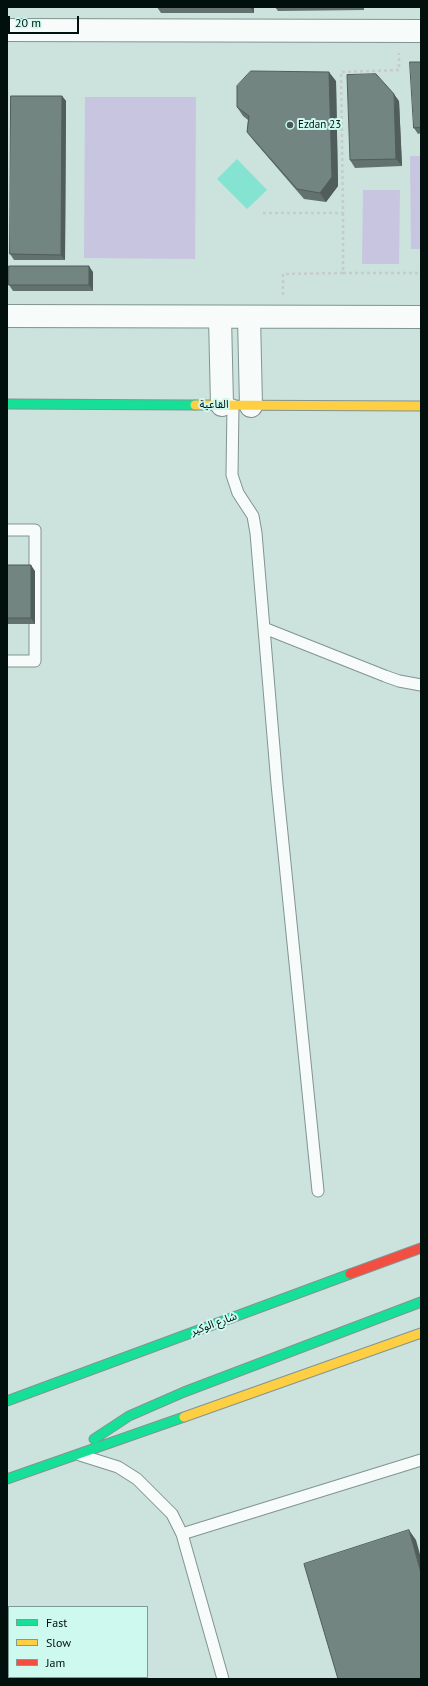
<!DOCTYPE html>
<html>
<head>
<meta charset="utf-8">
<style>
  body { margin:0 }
  #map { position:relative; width:428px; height:1686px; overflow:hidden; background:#cbe2dd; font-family:"PT Sans",sans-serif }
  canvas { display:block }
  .frame { position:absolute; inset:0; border:8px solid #02100d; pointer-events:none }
  .legend { position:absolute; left:8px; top:1606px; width:140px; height:72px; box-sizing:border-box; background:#cef9ef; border:1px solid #7c9c95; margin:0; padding:5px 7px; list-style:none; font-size:12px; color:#02100d }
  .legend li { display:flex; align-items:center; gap:8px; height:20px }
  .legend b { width:20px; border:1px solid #7c9c95 }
  .scale { position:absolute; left:8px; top:16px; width:71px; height:18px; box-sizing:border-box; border:2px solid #02100d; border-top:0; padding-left:5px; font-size:12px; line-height:14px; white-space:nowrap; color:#02100d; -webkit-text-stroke:3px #cef9ef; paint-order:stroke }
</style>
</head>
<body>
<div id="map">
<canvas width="428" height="1686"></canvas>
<div class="frame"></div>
<ul class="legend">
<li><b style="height:5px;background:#16e098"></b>Fast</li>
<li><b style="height:5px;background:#ffcf43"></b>Slow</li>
<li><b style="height:5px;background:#f24e42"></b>Jam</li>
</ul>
<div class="scale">20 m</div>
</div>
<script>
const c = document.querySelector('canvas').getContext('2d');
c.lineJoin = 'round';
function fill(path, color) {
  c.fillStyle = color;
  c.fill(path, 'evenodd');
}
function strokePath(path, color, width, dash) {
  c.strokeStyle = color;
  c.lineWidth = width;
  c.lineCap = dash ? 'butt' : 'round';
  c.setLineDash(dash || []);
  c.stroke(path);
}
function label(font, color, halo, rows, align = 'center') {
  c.font = font + ' "PT Sans","Noto Sans Arabic",sans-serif';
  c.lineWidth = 4;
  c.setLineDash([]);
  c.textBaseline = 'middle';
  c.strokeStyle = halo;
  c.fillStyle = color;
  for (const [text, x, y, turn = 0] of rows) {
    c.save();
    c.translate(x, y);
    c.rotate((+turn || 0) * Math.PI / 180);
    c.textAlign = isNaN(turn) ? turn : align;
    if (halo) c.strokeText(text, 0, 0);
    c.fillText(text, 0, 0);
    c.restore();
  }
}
const green = new Path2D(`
  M85,97H196L195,259L84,258Z
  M410,156H421V249H411Z
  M363,190H400L399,264H362Z`);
const water = new Path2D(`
  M237,159L267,190L247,209L217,179Z`);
const path = new Path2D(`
  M263,213H343L341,72L399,70V53
  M343,273H421
  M283,295V274L343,273V213`);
const lane = new Path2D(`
  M233,405L232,475L238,493L253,516L256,533L277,784L318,1191
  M7,530H35V661H7
  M264,628L385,676L399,681L421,685
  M80,1455L118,1467L137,1479L172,1514L182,1534L223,1679
  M182,1534L421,1460`);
const street = new Path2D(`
  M7,30L421,31
  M7,316L421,317
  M220,317L222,405
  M249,317L251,406`);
const fast = new Path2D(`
  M7,404L195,405
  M7,1401L350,1274
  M94,1439L129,1416L184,1392L421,1302
  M7,1479L184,1417`);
const slow = new Path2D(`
  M195,405L421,406
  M184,1417L421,1333`);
const jam = new Path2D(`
  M350,1274L421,1248`);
const wall = new Path2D(`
  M157,7H254V13H161Z
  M275,7H364V10L278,11Z
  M421,62V133L418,134L414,128Z
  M336,81L338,186L326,202L304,199L254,141L247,132L248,120L243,116L237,107Z
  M62,96L66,101L65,260H14L10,254Z
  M399,101L402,166L355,168L350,160Z
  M93,272V291H13L9,285Z
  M7,565L35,571V624H7Z`);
const shadedWall = new Path2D(`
  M250,7H254V13Z
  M329,72L336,81L338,186L326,202L320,193Z
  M394,94L399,101L402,166L396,159Z
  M62,96L66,101L65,260L61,255Z
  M89,266L93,272V291L89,285Z
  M31,565L35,571V624L31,618Z
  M409,1530L416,1540L421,1558V1573Z`);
const building = new Path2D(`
  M410,62H421V127L414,128Z
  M251,71L329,72L332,177L320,193L297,189L247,132L249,116L237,107V86Z
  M376,74L394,94L396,159L350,160L347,75Z
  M11,96H62L61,255L10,254Z
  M9,266H89V285H9Z
  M7,565H31V618H7Z
  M409,1530L421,1573V1679H338L304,1564Z`);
const markers = [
  [290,125,4,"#485a56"]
];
const poiNames = [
  ["Ezdan 23",298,125]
];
const streetNames = [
  ["القاعية",214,405],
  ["شارع الوكير",214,1324,-20]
];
fill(green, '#c8c5e0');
fill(water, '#84e3d1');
strokePath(lane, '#829491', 13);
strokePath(street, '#829491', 24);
strokePath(fast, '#829491', 11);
strokePath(slow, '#829491', 11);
strokePath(jam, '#829491', 11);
strokePath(path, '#c6ccca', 2.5, [3, 3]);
strokePath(lane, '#f7fbfa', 11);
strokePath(street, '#f7fbfa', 22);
strokePath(fast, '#16e098', 9);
strokePath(slow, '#ffcf43', 9);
strokePath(jam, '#f24e42', 9);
fill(wall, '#63726f');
fill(shadedWall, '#505d5a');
fill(building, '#738581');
strokePath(building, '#505d5a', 1);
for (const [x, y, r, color] of markers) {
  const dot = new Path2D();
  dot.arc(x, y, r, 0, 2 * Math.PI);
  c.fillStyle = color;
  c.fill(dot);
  strokePath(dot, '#cef9ef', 1.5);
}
label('11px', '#02100d', '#cef9ef', poiNames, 'left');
label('11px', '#02100d', '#cef9ef', streetNames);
</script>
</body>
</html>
